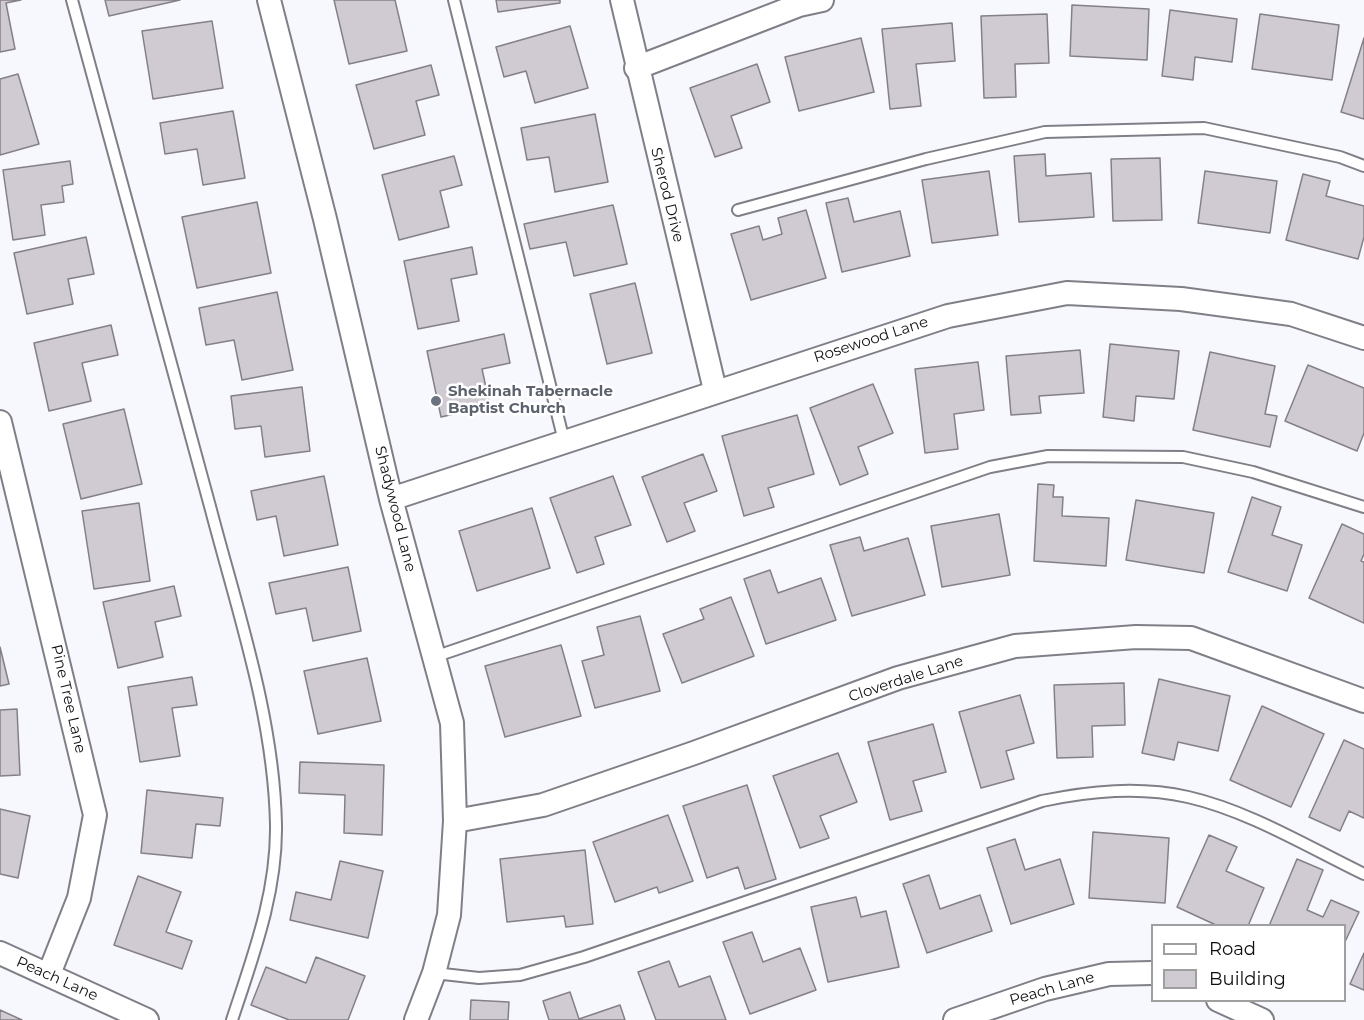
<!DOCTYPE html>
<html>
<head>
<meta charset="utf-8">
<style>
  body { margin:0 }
  #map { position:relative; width:1364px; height:1020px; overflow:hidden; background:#f7f7fe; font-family:Montserrat,sans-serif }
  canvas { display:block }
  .legend { position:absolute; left:1151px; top:924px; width:195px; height:78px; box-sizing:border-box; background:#fff; border:2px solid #9f9fa0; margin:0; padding:8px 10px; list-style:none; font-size:18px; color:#0f0e11 }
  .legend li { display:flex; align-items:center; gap:12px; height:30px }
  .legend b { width:30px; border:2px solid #9f9fa0 }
</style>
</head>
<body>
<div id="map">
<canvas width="1364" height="1020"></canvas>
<ul class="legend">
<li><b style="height:8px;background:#fff"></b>Road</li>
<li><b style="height:16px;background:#d0cbd3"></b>Building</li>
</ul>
</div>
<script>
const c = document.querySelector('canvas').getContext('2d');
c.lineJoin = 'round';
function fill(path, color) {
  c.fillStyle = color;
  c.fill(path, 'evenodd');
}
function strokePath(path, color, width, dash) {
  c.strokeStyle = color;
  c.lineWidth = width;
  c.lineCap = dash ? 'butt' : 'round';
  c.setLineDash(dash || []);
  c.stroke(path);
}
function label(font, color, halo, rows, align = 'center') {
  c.font = font + ' Montserrat,sans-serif';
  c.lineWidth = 5;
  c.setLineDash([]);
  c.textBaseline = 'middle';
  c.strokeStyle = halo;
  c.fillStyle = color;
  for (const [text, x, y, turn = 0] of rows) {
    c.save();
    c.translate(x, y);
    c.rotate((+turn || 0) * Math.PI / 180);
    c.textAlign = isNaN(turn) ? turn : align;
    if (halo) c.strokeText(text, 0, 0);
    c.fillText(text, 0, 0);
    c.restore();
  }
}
const building = new Path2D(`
  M0,0H21L6,3L15,49L0,52Z
  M105,0H180L109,16Z
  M334,0H395L407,51L349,64Z
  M496,0H560V3L498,12Z
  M1072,5L1149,9L1147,60L1070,56Z
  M1170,10L1237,19L1232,62L1195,57L1193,80L1162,76Z
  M1047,14L1049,63L1015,64L1016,97L984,98L981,16Z
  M1260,14L1339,25L1332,80L1252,69Z
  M212,21L223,88L153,99L142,31Z
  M952,23L955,61L916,64L921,106L890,109L882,29Z
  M570,26L588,88L535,103L526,71L504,77L496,47Z
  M861,38L874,92L799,111L785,57Z
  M1364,38V119L1341,112Z
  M757,64L770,102L731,116L742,148L715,157L690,88Z
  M431,65L439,95L416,101L425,135L374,149L356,85Z
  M18,74L39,144L0,155V79Z
  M233,111L245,178L203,185L197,149L165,154L160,123Z
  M595,114L608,182L555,192L549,157L527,160L521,128Z
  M1045,154L1046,176L1091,173L1094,217L1019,222L1014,156Z
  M454,156L462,185L440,191L449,227L399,240L382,175Z
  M1160,158L1162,220L1113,221L1111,159Z
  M70,161L73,184L62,186L64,202L41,205L45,235L13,240L3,170Z
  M989,171L998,235L932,243L922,180Z
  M1205,171L1277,181L1270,233L1198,223Z
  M1303,174L1330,181L1326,196L1364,206V237L1358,259L1286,240Z
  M848,198L854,222L900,211L910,256L842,272L826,203Z
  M257,202L271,273L197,288L182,217Z
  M613,205L627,264L574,276L566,242L530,249L524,224Z
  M806,210L826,278L751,300L731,234L759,226L763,240L782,234L778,218Z
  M86,237L94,274L68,279L73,304L27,314L14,253Z
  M472,247L477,274L451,279L459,321L418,329L404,261Z
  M635,283L652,353L607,364L590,294Z
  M277,292L293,370L242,380L234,340L206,345L199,308Z
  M111,325L118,355L82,363L91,401L49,411L34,343Z
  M504,334L510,363L482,369L490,406L441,417L427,351Z
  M1110,344L1179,351L1174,399L1136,396L1134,421L1103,417Z
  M1080,350L1084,393L1039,396L1041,413L1011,415L1006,356Z
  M1210,352L1275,366L1265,414L1277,416L1270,447L1193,430Z
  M978,362L984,410L954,414L958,449L925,453L915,369Z
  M1308,365L1364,388V433L1357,451L1285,421Z
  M873,384L893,433L858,447L868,474L840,485L810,408Z
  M302,387L310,451L265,457L261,426L235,429L231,396Z
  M124,409L142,484L81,499L63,424Z
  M797,415L814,474L768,488L774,507L744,516L722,436Z
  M703,454L717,491L684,503L695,531L667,542L642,477Z
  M324,476L338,545L284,556L276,516L257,520L251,491Z
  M613,476L631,525L595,537L604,564L577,573L550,498Z
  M1038,484L1054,485L1053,497H1063L1062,516L1109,518L1106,566L1034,561Z
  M1252,497L1281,507L1272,535L1302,545L1287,591L1228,572Z
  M1136,500L1214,513L1204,573L1126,560Z
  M139,503L150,581L94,589L82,511Z
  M532,508L550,568L477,591L459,531Z
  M999,514L1010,575L942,587L931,526Z
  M1342,524L1364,534V554L1361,561L1364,562V623L1309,598Z
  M860,537L864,551L908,538L925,595L852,616L830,545Z
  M348,567L361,631L313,641L306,608L276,614L269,583Z
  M770,570L778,593L821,578L836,620L766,644L744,579Z
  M174,586L181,616L155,622L163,657L118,668L103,602Z
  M731,597L754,656L682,683L663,634L704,619L700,609Z
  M640,616L660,691L595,708L582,661L604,655L597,627Z
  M561,645L581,716L505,737L485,666Z
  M0,647L9,684L0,686Z
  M367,658L381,721L318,734L304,671Z
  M192,677L197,705L172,708L180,756L140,762L128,687Z
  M1159,679L1230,696L1218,751L1178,742L1174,760L1142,753Z
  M1124,683L1125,725L1092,726L1093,757L1057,758L1054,685Z
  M1020,695L1034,743L1006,751L1014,779L981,788L959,712Z
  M1262,706L1324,734L1291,807L1230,780Z
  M17,709L20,775L0,776V710Z
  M933,724L946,772L913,781L922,811L890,820L868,742Z
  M1344,740L1364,749V818L1349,811L1340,831L1309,817Z
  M838,753L857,802L820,816L829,838L800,848L773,776Z
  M300,762L384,765L382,835L344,833L345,795L299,793Z
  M747,785L776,879L745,889L738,867L707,878L683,806Z
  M147,790L223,798L220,826L196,824L192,858L141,853Z
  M0,809L30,816L18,878L0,874Z
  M668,815L693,881L659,893L657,887L615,902L593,842Z
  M1093,832L1169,838L1165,903L1089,898Z
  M1209,835L1237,847L1226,871L1264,888L1248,926H1218L1177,907Z
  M1015,839L1025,870L1060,859L1074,904L1011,924L987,848Z
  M585,850L593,924L566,927L564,916L507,922L500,859Z
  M1297,859L1323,870L1307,910L1323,917L1331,900L1359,912L1344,944V926H1269Z
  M340,861L383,871L368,938L290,920L296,892L331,900Z
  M929,875L940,909L980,895L992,931L927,953L903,884Z
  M138,876L181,892L166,932L192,941L182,969L114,945Z
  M856,897L861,917L886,911L899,967L828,982L811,907Z
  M752,932L763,962L800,948L816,990L750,1014L723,942Z
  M1364,953V990L1350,984Z
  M316,957L365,976L348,1020H289L251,1005L266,967L306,983Z
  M669,961L679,987L710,976L726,1020H656L638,972Z
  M570,992L579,1019L620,1005L625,1020H549L543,1001Z
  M471,1000L509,1002L508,1020H470Z
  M0,1010L22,1020H0Z`);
const lane = new Path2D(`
  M72,0C120,170 166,340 211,510C238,613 274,718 276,825C277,893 253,956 232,1020
  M454,0L564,441
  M738,210L926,159L1045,132L1204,128L1340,157L1364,166
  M434,657L990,467L1048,456L1183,457L1253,472L1364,507
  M434,973L479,978L520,975L584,957L1042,801C1090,791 1139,786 1188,797C1249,811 1308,847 1364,874`);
const street = new Path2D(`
  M269,0L325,219L391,499L452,723L455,821L449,915L434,973L416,1020
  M622,0L715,390
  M636,68L799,5L822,0
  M0,422L95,815L79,898L49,974
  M391,499L948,316L1067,293L1181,299L1291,314L1364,338
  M455,821L543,805L694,753L898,678L1015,646L1136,637L1191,638L1364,701
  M0,953L147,1020
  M1218,1000L1262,1020
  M955,1020L1045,989L1109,974L1152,973`);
const markers = [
  [436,401,6,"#6b7280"]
];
const streetNames = [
  ["Sherod Drive",667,195,76],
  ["Rosewood Lane",871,340,-18],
  ["Shadywood Lane",395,509,76],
  ["Cloverdale Lane",906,679,-18],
  ["Pine Tree Lane",68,699,77],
  ["Peach Lane",57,979,24],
  ["Peach Lane",1052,989,-16]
];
const worshipNames = [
  ["Shekinah Tabernacle",448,392],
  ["Baptist Church",448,409]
];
fill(building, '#d0cbd3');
strokePath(building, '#858088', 1.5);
strokePath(lane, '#807f87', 14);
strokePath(street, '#807f87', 26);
strokePath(lane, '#fff', 10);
strokePath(street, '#fff', 22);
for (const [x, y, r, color] of markers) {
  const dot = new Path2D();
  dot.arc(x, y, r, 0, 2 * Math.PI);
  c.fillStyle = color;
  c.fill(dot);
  strokePath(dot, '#fff', 2);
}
label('15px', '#0f0e11', '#fff', streetNames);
label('bold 15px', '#5b616d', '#fff', worshipNames, 'left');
</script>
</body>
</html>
